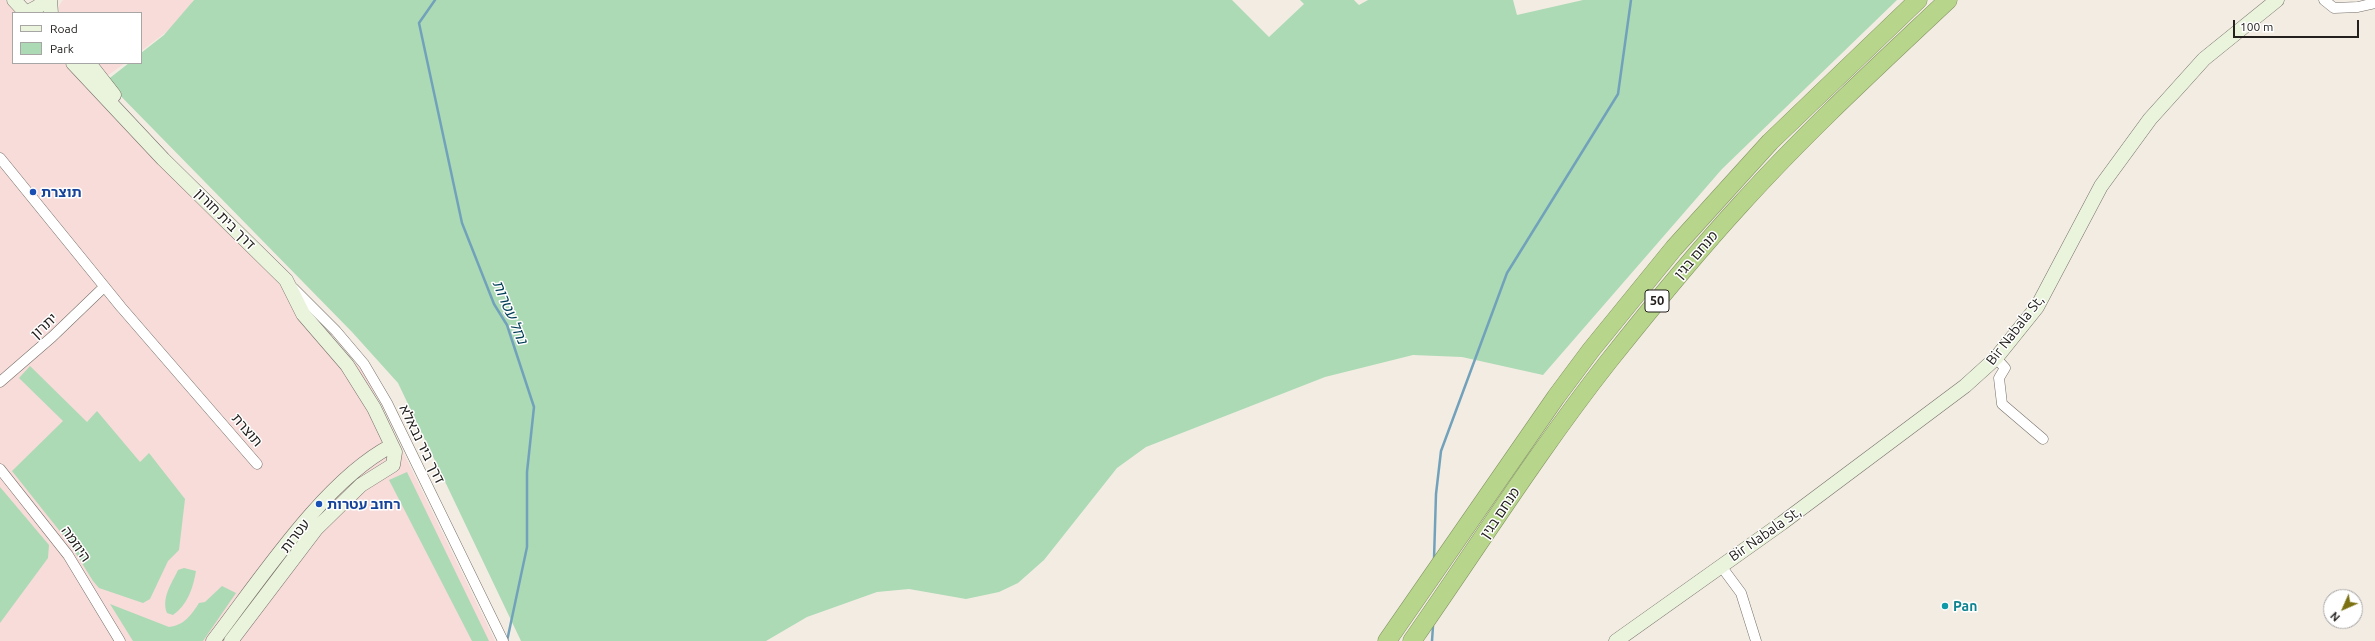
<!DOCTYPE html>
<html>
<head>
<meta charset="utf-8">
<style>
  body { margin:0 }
  #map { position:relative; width:2375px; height:641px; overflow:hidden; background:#f3ece3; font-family:Ubuntu,sans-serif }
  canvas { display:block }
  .legend { position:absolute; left:12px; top:12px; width:130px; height:52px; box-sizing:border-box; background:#fff; border:1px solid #a7a6a5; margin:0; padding:5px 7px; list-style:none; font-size:12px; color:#23201d }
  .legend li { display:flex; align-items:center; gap:8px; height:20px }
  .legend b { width:20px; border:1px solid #a7a6a5 }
  .north { position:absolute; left:2323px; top:589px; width:40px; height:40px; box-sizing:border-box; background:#fff; border:1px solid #a7a6a5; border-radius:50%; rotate:225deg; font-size:11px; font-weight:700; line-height:16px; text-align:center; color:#23201d }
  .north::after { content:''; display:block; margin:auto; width:14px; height:18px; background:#7b7112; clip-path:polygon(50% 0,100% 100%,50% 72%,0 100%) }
  .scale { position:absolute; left:2233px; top:20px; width:126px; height:18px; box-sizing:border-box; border:2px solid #23201d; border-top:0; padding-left:5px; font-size:12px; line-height:14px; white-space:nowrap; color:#23201d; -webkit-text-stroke:3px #fff; paint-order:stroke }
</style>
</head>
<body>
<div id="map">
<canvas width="2375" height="641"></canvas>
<ul class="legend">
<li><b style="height:5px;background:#eaf3dc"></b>Road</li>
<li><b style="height:11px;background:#acdab5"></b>Park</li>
</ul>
<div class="north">N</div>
<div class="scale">100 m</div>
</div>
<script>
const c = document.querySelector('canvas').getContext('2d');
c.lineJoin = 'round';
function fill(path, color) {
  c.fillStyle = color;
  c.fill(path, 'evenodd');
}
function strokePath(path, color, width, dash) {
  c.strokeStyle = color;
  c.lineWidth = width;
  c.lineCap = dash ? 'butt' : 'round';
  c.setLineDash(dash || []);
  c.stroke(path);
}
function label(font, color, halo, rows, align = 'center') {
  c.font = font + ' Ubuntu,"Noto Sans Hebrew",sans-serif';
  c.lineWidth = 3;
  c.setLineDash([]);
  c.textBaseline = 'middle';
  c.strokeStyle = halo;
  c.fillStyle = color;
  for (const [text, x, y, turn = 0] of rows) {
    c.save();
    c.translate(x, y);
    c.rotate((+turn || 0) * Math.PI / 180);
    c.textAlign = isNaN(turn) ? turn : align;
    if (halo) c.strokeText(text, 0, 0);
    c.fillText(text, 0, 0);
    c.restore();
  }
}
const industrial = new Path2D(`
  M0,0H5L18,13H13V63H66L364,372L495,641H0Z
  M63,0H193L189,15L141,51V13H60L58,7Z
  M96,63H125L107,76Z`);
const green = new Path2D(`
  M194,0H1232L1269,37L1304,4L1300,0H1354L1359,5L1368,0H1513L1517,15L1583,0H1897L1722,169L1543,375L1462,357L1413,355L1325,377L1146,447L1117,468L1044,560L1018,583L999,592L966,599L909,589L877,592L807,617L766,641H521L398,383L352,332L106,81L129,63H141V53L164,35Z
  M30,366L87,422L97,411L140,462L149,453L185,499L179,550L168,561L150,599L143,603L99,588L93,581L70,544L12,471L63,421L19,378Z
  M407,472L489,641H472L389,480Z
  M0,487L49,545L48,558L0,623Z
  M184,568L196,571C193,588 188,604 173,615L167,613C161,598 172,583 178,570Z
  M222,586L236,593L203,641H133L110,604L169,627C185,625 191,615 199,603L205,602Z`);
const stream = new Path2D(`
  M435,0L419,23L462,223L494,304L507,325L534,407L527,472V547L507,641
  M1434,559L1436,494L1441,451L1507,273L1618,94L1631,0
  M1432,641L1433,626`);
const street = new Path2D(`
  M2324,0L2334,8L2358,7L2375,3
  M0,158L121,307L257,464
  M293,288L336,331L364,364L387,403L503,641
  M1996,358L2005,368L1999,378L2002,404L2043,439
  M0,382L52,337L104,287
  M0,469L68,555L120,641
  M1721,566L1741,593L1756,641`);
const secondary = new Path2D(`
  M14,0L26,13
  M50,0L51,13
  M26,13L39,6L43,0
  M73,63L163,159L286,280L303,314L347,365L374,408L395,452L393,465L361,485L316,529L231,641
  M89,63L114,95
  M213,641C260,580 324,481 391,446
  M1616,641L1782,523L1965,386L1996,358L2037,307L2101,186L2150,119L2204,59L2277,0`);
const highway = new Path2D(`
  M1387,641L1556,397L1591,350L1674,248L1770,142L1918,0
  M1412,641C1477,548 1538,451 1608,362C1651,308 1695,254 1741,204C1806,132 1878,66 1948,0`);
const markers = [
  [33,192,4,"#1a4fb4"],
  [319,504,4,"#1a4fb4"],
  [1945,606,4,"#0f9aa8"]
];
const shields = [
  [1657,301,24]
];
const shieldNames = [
  ["50",1657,301]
];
const transitNames = [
  ["תוצרת",41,192],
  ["רחוב עטרות",327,504]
];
const streetNames = [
  ["דרך בית חורון",225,219,45],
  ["מנחם בגין",1696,255,-49],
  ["יתרון",44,326,-43],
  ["Bir Nabala St,",2015,330,-52],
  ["תוצרת",247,430,49],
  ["דרך ביר נבאלא",422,444,64],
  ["מנחם בגין",1500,513,-56],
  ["Bir Nabala St,",1765,534,-35],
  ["עטרות",295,536,-52],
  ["היוזמה",76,544,55]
];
const cultureNames = [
  ["Pan",1953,606]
];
const waterNames = [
  ["נחל עטרות",510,312,67]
];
fill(industrial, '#f7dcd9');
fill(green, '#acdab5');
strokePath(stream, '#72a2bb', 2.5);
strokePath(street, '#777069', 11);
strokePath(secondary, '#777069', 15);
strokePath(highway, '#849664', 19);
strokePath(street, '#fff', 10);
strokePath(secondary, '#eaf3dc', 14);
strokePath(highway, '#b8d68b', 18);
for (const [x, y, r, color] of markers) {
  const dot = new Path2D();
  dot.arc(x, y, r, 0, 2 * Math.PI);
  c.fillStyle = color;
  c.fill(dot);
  strokePath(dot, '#fff', 1.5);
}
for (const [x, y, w] of shields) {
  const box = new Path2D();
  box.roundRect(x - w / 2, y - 11, w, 22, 3);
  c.fillStyle = '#fff';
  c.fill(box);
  strokePath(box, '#23201d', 1);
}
label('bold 13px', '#23201d', null, shieldNames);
label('bold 14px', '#164399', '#fff', transitNames, 'left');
label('14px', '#23201d', '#fff', streetNames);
label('bold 14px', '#0d838f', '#fff', cultureNames, 'left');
label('italic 15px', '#003e56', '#fff', waterNames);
</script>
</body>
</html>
